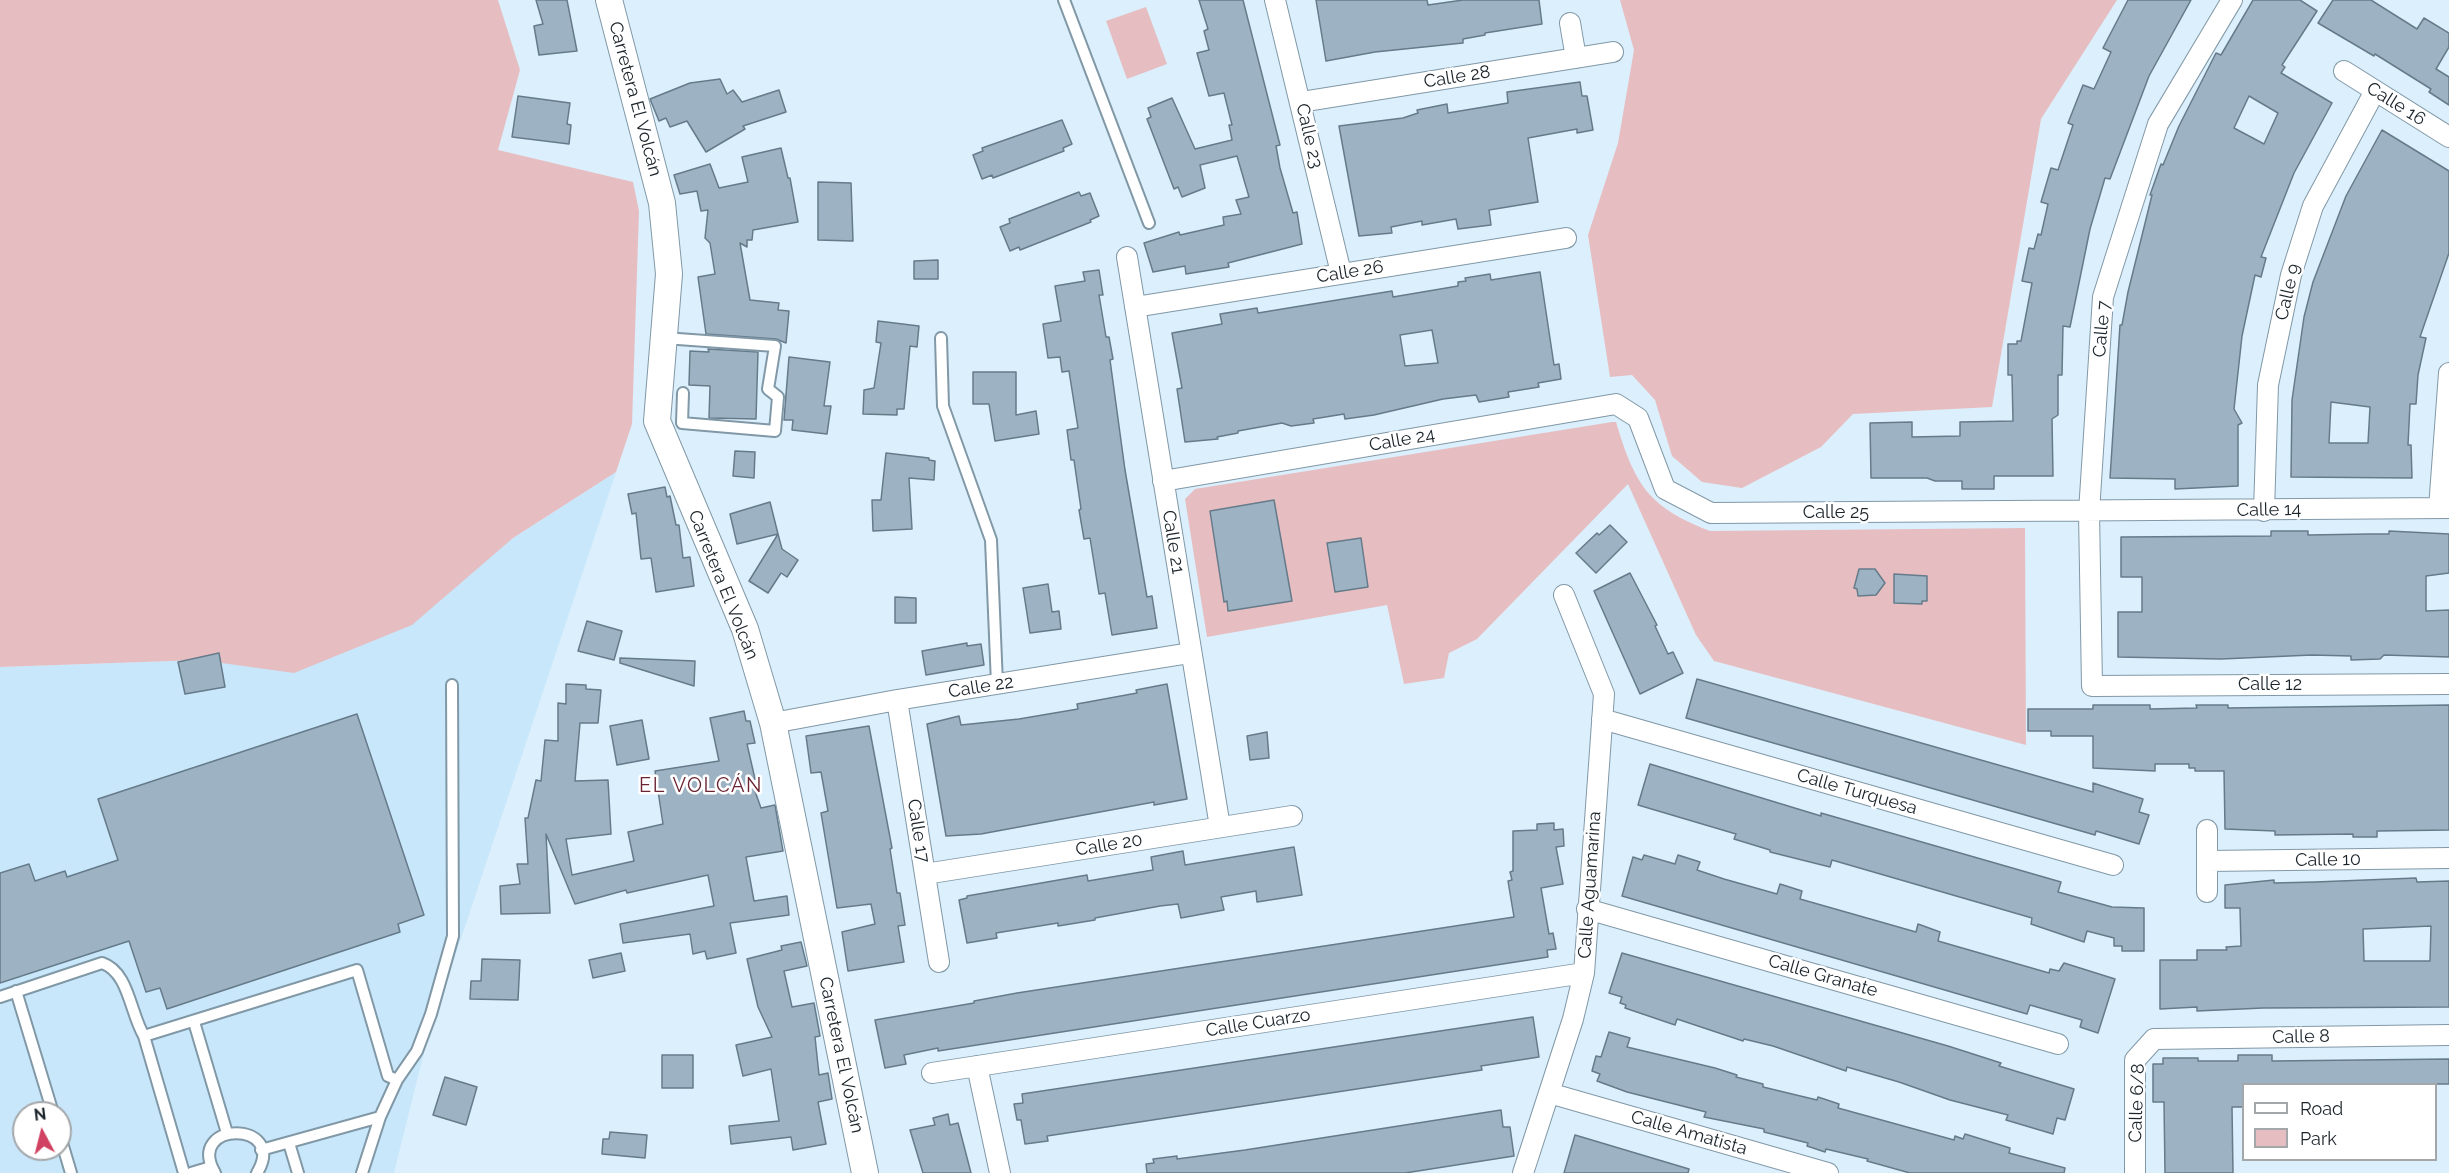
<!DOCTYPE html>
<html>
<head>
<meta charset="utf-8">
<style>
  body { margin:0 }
  #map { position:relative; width:2449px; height:1173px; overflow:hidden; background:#dceffc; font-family:Raleway,sans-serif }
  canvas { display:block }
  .legend { position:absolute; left:2242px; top:1083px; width:195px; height:78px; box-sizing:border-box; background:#fff; border:2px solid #a4a7aa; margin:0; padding:8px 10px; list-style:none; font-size:18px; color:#1b242a }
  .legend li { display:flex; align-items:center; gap:12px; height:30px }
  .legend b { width:30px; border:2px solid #a4a7aa }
  .north { position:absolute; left:12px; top:1101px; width:60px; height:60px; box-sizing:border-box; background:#fff; border:2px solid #a4a7aa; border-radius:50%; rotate:353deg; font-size:16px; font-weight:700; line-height:24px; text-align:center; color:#1b242a }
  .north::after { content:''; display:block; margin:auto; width:21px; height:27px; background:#d14161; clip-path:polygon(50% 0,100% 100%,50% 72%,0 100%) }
</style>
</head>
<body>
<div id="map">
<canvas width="2449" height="1173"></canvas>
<ul class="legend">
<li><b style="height:8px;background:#fff"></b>Road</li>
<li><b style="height:16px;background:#e6bec1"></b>Park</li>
</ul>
<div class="north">N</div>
</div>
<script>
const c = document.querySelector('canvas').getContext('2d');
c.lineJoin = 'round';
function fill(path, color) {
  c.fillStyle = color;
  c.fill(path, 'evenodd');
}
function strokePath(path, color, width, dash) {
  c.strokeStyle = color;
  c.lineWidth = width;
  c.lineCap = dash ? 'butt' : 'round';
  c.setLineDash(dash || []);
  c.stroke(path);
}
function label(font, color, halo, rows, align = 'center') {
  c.font = font + ' Raleway,sans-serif';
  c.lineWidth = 5;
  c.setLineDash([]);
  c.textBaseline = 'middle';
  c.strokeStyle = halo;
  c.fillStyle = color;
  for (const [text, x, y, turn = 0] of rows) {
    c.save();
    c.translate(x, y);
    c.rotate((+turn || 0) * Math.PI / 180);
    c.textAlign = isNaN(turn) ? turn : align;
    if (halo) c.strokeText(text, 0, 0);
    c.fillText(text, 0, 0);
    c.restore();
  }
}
const built = new Path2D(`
  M616,472L426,1044L394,1173H0V667L200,660L513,538ZM24,1113H60V1149H24Z`);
const green = new Path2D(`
  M0,0H498L520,70L498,150L633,182L639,211L632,424L616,472L513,538L412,625L294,673L200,660L0,667Z
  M1620,0H2117L2041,119L1992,407L1853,414L1821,447L1742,488L1702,482L1672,456L1655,400L1632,375L1610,377L1588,235L1618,143L1634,50Z
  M1146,7L1167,64L1127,79L1106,21Z
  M1612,422H1616C1635,485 1648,507 1710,531L2025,528L2026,745L1714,661L1696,635L1628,484L1477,639L1449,653L1444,678L1404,684L1387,605L1207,637L1185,499L1195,489Z`);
const building = new Path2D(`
  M536,0H567L577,51L539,55L534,26L543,24Z
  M1199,0H1243L1280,145L1276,146L1280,168L1293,213L1297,212L1302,244L1228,263L1229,267L1186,274L1185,266L1153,272L1144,243L1179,232L1180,235L1224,225L1223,217L1241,214L1236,200L1249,197L1237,156L1200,165L1205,188L1182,197L1178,187L1174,189L1147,119L1151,117L1148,108L1172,98L1195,149L1232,140L1229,125H1232L1224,93L1209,96L1197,53L1209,50L1204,31L1208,29Z
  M1316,0H1427L1428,5L1463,0H1539L1542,24L1485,33V35L1463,39V43L1375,52L1326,61Z
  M2128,0H2191L2149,76L2110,179L2105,178L2090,229L2070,327L2063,326L2062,375H2058V415L2052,419L2053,476H1994V489H1962V481H1935L1927,478H1871L1870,423L1912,422V437L1960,436V422L2013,421L2012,375H2008V344H2017V341H2021L2032,283L2022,281L2029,248L2034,249L2038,234L2041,235L2048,204L2041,202L2051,168L2058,170L2073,125L2068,123L2083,85L2094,89L2111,52L2103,48Z
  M2253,0H2300L2317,11L2282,65L2285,67L2281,73L2332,103L2294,173L2261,257L2266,258L2261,277L2255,275L2242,336L2234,409L2242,423L2238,425V486L2175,489V479L2110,478L2120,325H2122L2128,292L2152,195H2150L2161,164L2163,165L2179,126L2216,53L2221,55ZM2249,96L2278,113L2264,144L2234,128Z
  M2333,0H2371L2417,29L2424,18L2449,33V47L2436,69L2449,77V105L2429,92L2431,89L2375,54L2374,56L2318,23Z
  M720,79L727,94L733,90L742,102L779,90L786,112L743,126L745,129L706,152L687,121L670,127L666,118L659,121L650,99L690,83Z
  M1580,82L1582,96H1587L1593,130L1577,133V129L1528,138L1538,202L1489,210L1491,225L1458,229L1456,219L1422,225V221L1391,227L1392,233L1359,236L1339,126L1403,118L1418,113L1417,110L1447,104L1448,113L1508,103L1507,92Z
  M518,96L570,103L567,124L571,125L569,144L512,137Z
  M1062,120L1072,144L1063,148L1064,151L993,178L992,175L982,179L973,155L983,151L982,148Z
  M2382,130L2449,171V253L2420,337L2426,338L2418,375L2416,404H2410L2408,445H2411L2412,478L2291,477L2292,400L2304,317L2313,282L2346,196ZM2331,402L2370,407L2368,443H2329Z
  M781,148L788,178H790L798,222L753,230L752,240H747V247L740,243L750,300L779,303L778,310L789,311L786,343L776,339L706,334L698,277L715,274L710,243L705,238L708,210L701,211L697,191L680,194L674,175L710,164L719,188L748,182L742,157Z
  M818,182L851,183L853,241L818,240Z
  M1079,192L1081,196L1090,193L1099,216L1090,220L1091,222L1020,250L1019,247L1010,251L1000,227L1010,223L1009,219Z
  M938,260V279H914V261Z
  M1099,270L1103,295H1099L1106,337H1109L1113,359L1110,360L1125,470L1147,597L1152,596L1157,628L1112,635L1105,593L1099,594L1090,538L1084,539L1079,510L1081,509L1074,460H1071L1067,430L1078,428L1069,371L1062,372L1060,357L1048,358L1043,324L1061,321L1055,286L1085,281L1083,272Z
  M1540,272L1554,365L1559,364L1561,379L1538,383L1539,387L1508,392L1509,397L1479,402L1476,395L1443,399L1374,415L1345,419L1344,414L1313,419L1314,423L1291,426L1282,423L1238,431V433L1217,437L1218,439L1185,442L1177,389L1182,388L1172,333L1222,324L1220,314L1257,308L1258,313L1392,291L1393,297L1458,286V282L1466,281L1465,278L1490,274L1491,280ZM1432,330L1438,363L1405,366L1400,335Z
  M878,321L919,326L917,347L910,346L904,409H897V415L863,414L864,390L874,388L881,343L876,342Z
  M708,349L758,352L756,419L709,418L710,386L689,385L690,351L709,352Z
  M789,357L830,362L824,406H831L827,434L792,430L793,420H784Z
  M973,372H1016V415L1036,411L1039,434L995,441L989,404H973Z
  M735,451L755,452L754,478L733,476Z
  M886,453L929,458V460L935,461L934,480L909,478L912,529L873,531L872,500H881Z
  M665,487L667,497L670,496L676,525H679L683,558L690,557L694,586L656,592L651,558L641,559L636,513L632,514L628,494Z
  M1274,500L1292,601L1228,611L1227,601L1224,602L1210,511Z
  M770,502L778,534L737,544L730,514Z
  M1610,525L1627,542L1596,573L1576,553L1597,533L1599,535Z
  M2271,531H2308V535L2370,534H2389V531L2449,534V573L2426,576V611L2449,610V657L2384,655L2380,659L2351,660V656L2312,655L2221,659L2118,657V612H2142V577H2121V537L2271,536Z
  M778,534L782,549L798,560L787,577L781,573L768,593L749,581Z
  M1361,538L1368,587L1335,592L1327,543Z
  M1859,569H1875L1885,583L1876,595L1858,596L1857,589L1854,588Z
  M1630,573L1657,625L1655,626L1668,654L1673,652L1683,673L1640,694L1594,591Z
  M1894,574L1927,576V601H1922V604L1894,603Z
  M1048,584L1052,612L1059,611L1061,629L1030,633L1023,588Z
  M895,597L916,598V623H895Z
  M587,621L622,631L614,660L578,651Z
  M967,643V646L981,644L984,665L926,675L922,651Z
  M219,653L225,687L185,694L178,662Z
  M620,658L695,661L694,686L620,663Z
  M1697,679L2093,792V783L2143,799L2139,812L2149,815L2139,844L2096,831L2095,835L1686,718Z
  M566,684L586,685V689L601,690L598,723H580L575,781L608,780L611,834L566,839L572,875L634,861L628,832L663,824L655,771L719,761L710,718L744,711L746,721H750L755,743L747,744L755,779L751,780L761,808L775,805L783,851L746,857L754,901L787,896L789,915L730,923L736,953L707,959L705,951L693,954L690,934L623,943L620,924L714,906L708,875L627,893L626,890L575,904L546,834L550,913L501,914L500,886L520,884L517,864H528L525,818H528L536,780L541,781L545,740L558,741V703L566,704Z
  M1167,684L1187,799L1154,805V802L981,834L946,836L927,724L959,716L961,725L1019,719L1078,709L1077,704L1137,693L1136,690Z
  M2093,705H2150V709L2197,708L2196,705H2228V708L2449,705V830L2377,831V837H2353V834L2275,835V831L2225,829L2224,771H2195V768H2189V764H2155V771L2093,768V736H2051V731H2028V709H2093Z
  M357,714L424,915L398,924L400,932L167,1009L160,988L146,992L129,941L0,983V873L29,864L35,881L65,871L67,877L118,860L98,799Z
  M642,720L649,759L617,765L610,726Z
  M869,726L892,848L890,849L897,893H900L905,925L898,926L904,962L848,971L842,932L875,924L871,904L837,908L821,813L828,811L821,772L811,773L806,736Z
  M1267,732L1269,758L1250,760L1247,736Z
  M1650,764L1821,816V813L2061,882L2058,892L2112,907L2144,908V951H2122V946H2114V938L2087,931L2084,942L2031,924L2032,918L1832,860L1830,867L1770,852V850L1734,839L1736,834L1638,805Z
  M1554,823V830L1563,829L1564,846L1556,847L1563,884L1541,888L1549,934L1553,933L1556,949L1547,950L1548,957L938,1051V1048L904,1055L906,1064L885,1068L875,1020L974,1003V1001L1017,993L1514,917L1508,881L1512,880L1510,872L1513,871V831L1537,830V824Z
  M1294,847L1302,895L1257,902L1256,891L1221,897L1224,910L1181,918L1178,904L1160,906L1095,918V920L1058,926V923L996,933L997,938L967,943L959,900L967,898V896L1087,875L1088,881L1153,870L1151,857L1183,851L1185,865Z
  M1644,855L1675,864L1678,855L1700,862L1697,870L1724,879L1777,894L1780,884L1802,891L1800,899L1916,932L1918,924L1940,932L1938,941L2049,973L2050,969L2059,971L2064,963L2115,979L2098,1033L2080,1027L2082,1020L2030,1005L2027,1014L1622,896L1633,857L1642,860Z
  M2416,878L2417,882L2449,881V1007L2263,1008L2197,1011V1007L2160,1009V960H2197V950H2227L2226,947L2241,946L2240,908H2225V885L2274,880V883L2315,882ZM2431,926L2430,961H2364L2363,929Z
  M801,942L807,966L784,971L792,1007L814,1003L820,1036L815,1037L819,1075L828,1073L832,1099L818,1102L826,1144L793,1150L791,1137L731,1144L729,1126L779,1121L771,1069L743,1076L736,1045L772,1037L758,1007L747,959L782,950L781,946Z
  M621,953L625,971L593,978L589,960Z
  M1622,953L1948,1046L2001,1063L1999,1066L2074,1089L2065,1120L2057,1118L2053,1134L2006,1120L2008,1115L1950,1100L1899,1082L1847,1067L1846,1071L1773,1046L1744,1039L1743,1041L1677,1019L1675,1025L1625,1008L1626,1005L1620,1003L1622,997L1609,993Z
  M482,959L520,960L518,1000L470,999L471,981H481Z
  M1533,1017L1539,1057L1481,1066L1482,1070L1047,1136L1048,1141L1025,1144L1021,1120H1017L1014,1104L1023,1103L1022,1094Z
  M1609,1032L1630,1038L1627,1047L1715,1068L1737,1075L1736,1077L1763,1084V1087L1817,1100L1818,1097L1839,1104L1838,1108L1954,1140L1955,1136L1963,1139L1965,1134L2010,1148L2009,1153L2065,1168L2064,1173H1910L1867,1161L1868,1159L1826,1149L1825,1152L1807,1146L1808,1143L1764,1132V1129L1704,1117L1706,1112L1627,1092L1597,1081L1600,1074L1592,1071L1596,1056L1601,1057Z
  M662,1055H693V1088H662Z
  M2238,1055H2272V1061L2449,1059V1084H2244V1107H2232L2233,1173H2165L2164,1102H2153V1064H2163V1058H2198V1061H2238Z
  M445,1077L477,1087L466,1125L433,1115Z
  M1501,1110L1503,1127H1510L1514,1156L1405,1173H1147L1146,1164L1154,1163L1153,1159L1177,1156V1159L1245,1150Z
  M948,1114L950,1125L958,1123L971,1173H923L910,1130L935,1125L933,1118Z
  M610,1132L647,1135L645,1158L602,1154L603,1139H609Z
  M1575,1135L1689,1169L1688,1173H1564Z`);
const service = new Path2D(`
  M1064,0L1149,223
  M664,338L775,346L768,389L778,397L775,431L682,423L683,393
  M941,338L943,406L991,540L997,684
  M16,991L53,1113
  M0,997L102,963C129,972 130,1013 144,1036L357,970L388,1076L397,1080L380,1117L261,1150
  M194,1022L227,1133
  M144,1036L184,1173
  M397,1080L417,1051L431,1014L453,936L452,685
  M60,1136L71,1173
  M289,1143L298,1173
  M191,1173L211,1167
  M215,1173C184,1120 289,1120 257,1173
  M362,1173L380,1117`);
const minor = new Path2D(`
  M1275,0L1341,273
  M2232,0L2158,124L2103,297L2089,512L2092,686L2449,684
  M1570,23L1576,58
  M2344,71L2449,137
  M1301,102L1613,52
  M1127,257L1220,827
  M1135,307L1566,238
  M1163,481L1616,404L1638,418L1665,489L1711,513L2449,508
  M2439,508L2449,373
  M2264,511L2268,385L2291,275L2313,206L2375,91
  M897,700L939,962
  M1602,719L2113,865
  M773,723L897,700L1190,653
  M2207,861L2449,858
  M925,874L1292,816
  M2207,892V830
  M1587,909L2058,1044
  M977,1066L1000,1173
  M932,1073L1584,973
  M1549,1093L1828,1173
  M1523,1173L1573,1019L1584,973L1601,737L1604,694L1564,595
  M2135,1173V1060L2154,1039L2449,1035`);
const tertiary = new Path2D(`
  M609,0L662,203L669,274L657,421L745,629L773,723L865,1173`);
const streetNames = [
  ["Calle 28",1457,77,-9],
  ["Carretera El Volcán",635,99,75],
  ["Calle 16",2396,104,32],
  ["Calle 23",1309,136,77],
  ["Calle 26",1350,272,-9],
  ["Calle 9",2288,292,-77],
  ["Calle 7",2102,329,-85],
  ["Calle 24",1402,440,-10],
  ["Calle 14",2269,510,-1],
  ["Calle 25",1836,513],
  ["Calle 21",1173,542,81],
  ["Carretera El Volcán",723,585,68],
  ["Calle 12",2270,685],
  ["Calle 22",981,687,-9],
  ["Calle Turquesa",1857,792,16],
  ["Calle 17",918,831,81],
  ["Calle 20",1109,845,-9],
  ["Calle 10",2328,860,-1],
  ["Calle Aguamarina",1590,885,-86],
  ["Calle Granate",1823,976,16],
  ["Calle Cuarzo",1258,1023,-9],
  ["Calle 8",2301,1037,-1],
  ["Carretera El Volcán",841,1055,78],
  ["Calle 6/8",2137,1103,-88],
  ["Calle Amatista",1689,1133,16]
];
const neighbourhoodNames = [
  ["EL VOLCÁN",701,786]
];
fill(built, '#c8e7fb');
fill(green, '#e6bec1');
fill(building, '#9db3c3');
strokePath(building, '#667b8a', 1.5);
strokePath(service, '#8198a6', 14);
strokePath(minor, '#8198a6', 22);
strokePath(tertiary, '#8198a6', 28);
strokePath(service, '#fff', 10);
strokePath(minor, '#fff', 20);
strokePath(tertiary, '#fff', 26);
label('18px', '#1b242a', '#fff', streetNames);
c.letterSpacing = '1.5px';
label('20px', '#6b2533', '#fff', neighbourhoodNames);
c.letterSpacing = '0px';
</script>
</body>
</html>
